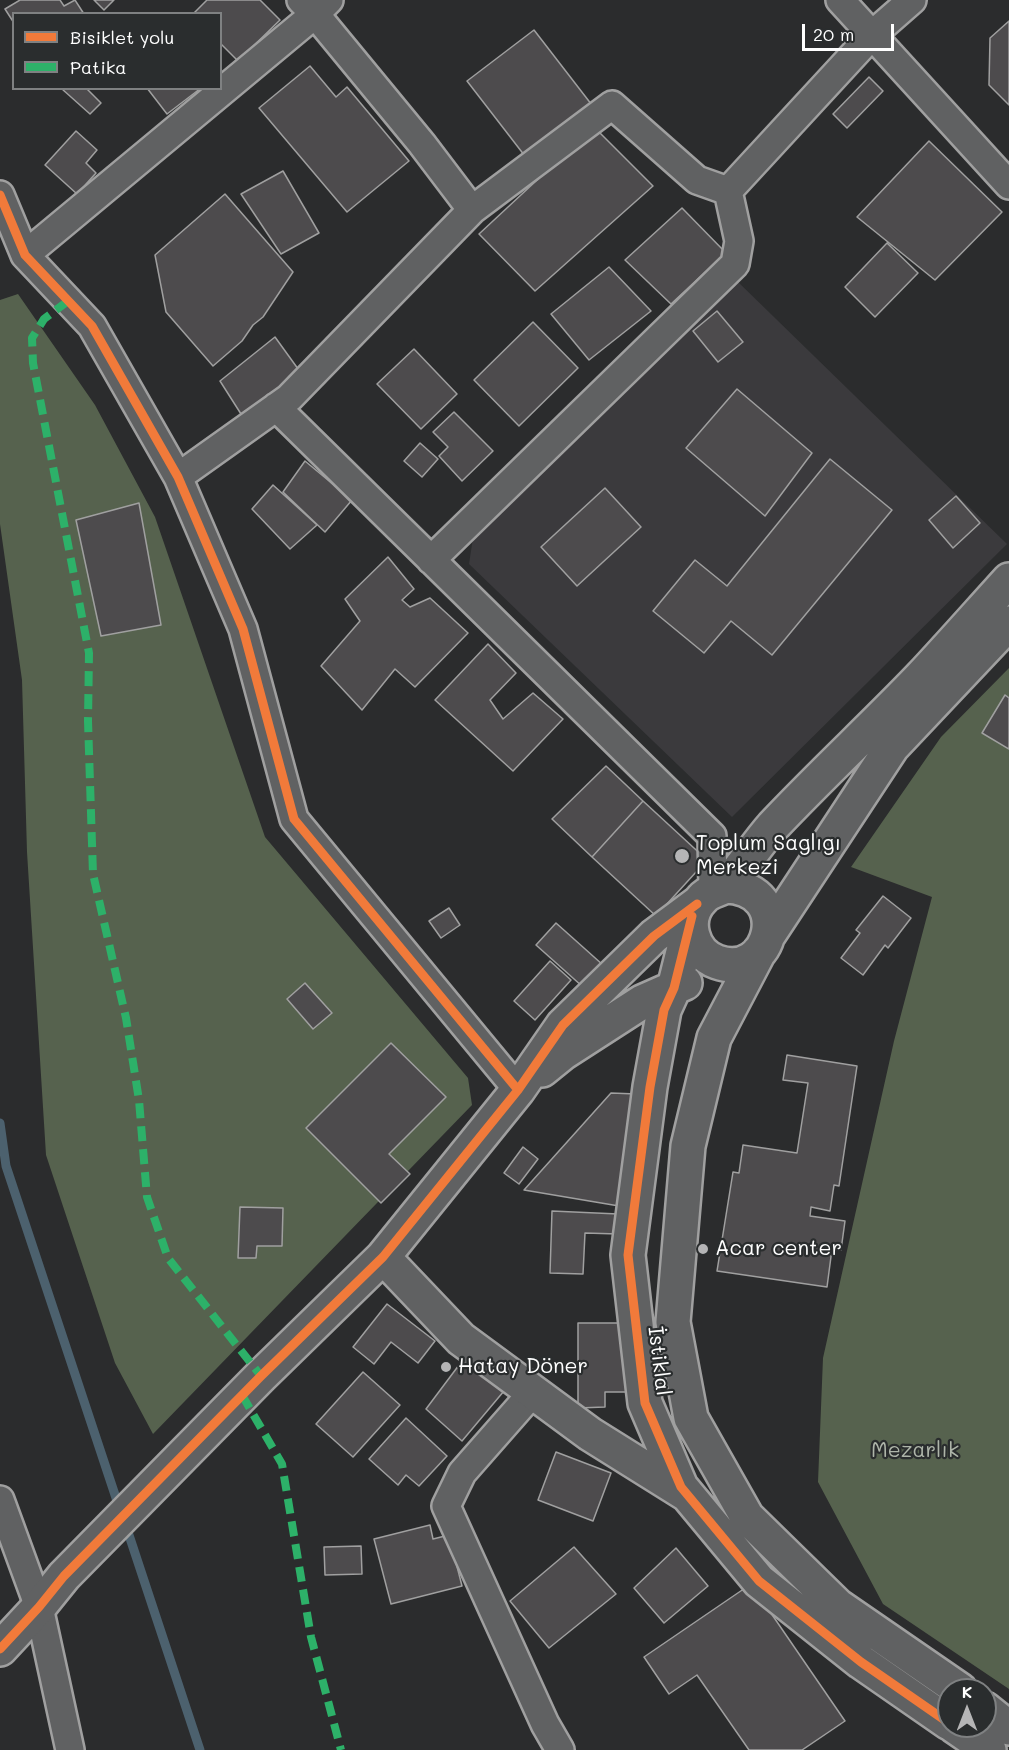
<!DOCTYPE html>
<html>
<head>
<meta charset="utf-8">
<style>
  body { margin:0 }
  #map { position:relative; width:1009px; height:1750px; overflow:hidden; background:#2b2c2d; font-family:Mali,sans-serif }
  canvas { display:block }
  .legend { position:absolute; left:12px; top:12px; width:210px; height:78px; box-sizing:border-box; background:#2a2d2e; border:2px solid #7f8182; margin:0; padding:8px 10px; list-style:none; font-size:18px; color:#fff }
  .legend li { display:flex; align-items:center; gap:12px; height:30px }
  .legend b { width:30px; border:2px solid #7f8182 }
  .north { position:absolute; left:937px; top:1678px; width:60px; height:60px; box-sizing:border-box; background:#2a2d2e; border:2px solid #7f8182; border-radius:50%; rotate:0deg; font-size:16px; font-weight:700; line-height:24px; text-align:center; color:#fff }
  .north::after { content:''; display:block; margin:auto; width:21px; height:27px; background:#b5b5b6; clip-path:polygon(50% 0,100% 100%,50% 72%,0 100%) }
  .scale { position:absolute; left:802px; top:24px; width:92px; height:27px; box-sizing:border-box; border:3px solid #fff; border-top:0; padding-left:8px; font-size:18px; line-height:21px; white-space:nowrap; color:#fff; -webkit-text-stroke:4px #2a2d2e; paint-order:stroke }
</style>
</head>
<body>
<div id="map">
<canvas width="1009" height="1750"></canvas>
<ul class="legend">
<li><b style="height:8px;background:#f17a3a"></b>Bisiklet yolu</li>
<li><b style="height:8px;background:#2db169"></b>Patika</li>
</ul>
<div class="north">K</div>
<div class="scale">20 m</div>
</div>
<script>
const c = document.querySelector('canvas').getContext('2d');
c.lineJoin = 'round';
function fill(path, color) {
  c.fillStyle = color;
  c.fill(path, 'evenodd');
}
function strokePath(path, color, width, dash) {
  c.strokeStyle = color;
  c.lineWidth = width;
  c.lineCap = dash ? 'butt' : 'round';
  c.setLineDash(dash || []);
  c.stroke(path);
}
function label(font, color, halo, rows, align = 'center') {
  c.font = font + ' Mali,sans-serif';
  c.lineWidth = 4.5;
  c.setLineDash([]);
  c.textBaseline = 'middle';
  c.strokeStyle = halo;
  c.fillStyle = color;
  for (const [text, x, y, turn = 0] of rows) {
    c.save();
    c.translate(x, y);
    c.rotate((+turn || 0) * Math.PI / 180);
    c.textAlign = isNaN(turn) ? turn : align;
    if (halo) c.strokeText(text, 0, 0);
    c.fillText(text, 0, 0);
    c.restore();
  }
}
const built = new Path2D(`
  M736,280L1007,544L732,817L469,564L473,538Z`);
const green = new Path2D(`
  M18,294L95,405L155,517L265,837L468,1078L472,1105L153,1434L115,1363L46,1155L27,852L22,680L0,524V300Z
  M1009,668V1689L883,1604L818,1482L823,1358L894,1041L932,897L851,867L941,737Z`);
const stream = new Path2D(`
  M0,1123L6,1166L120,1510
  M125,1523L200,1750`);
const building = new Path2D(`
  M20,0H60L64,6L75,0L84,14H14V23L5,9Z
  M94,0H114L104,10Z
  M207,0H260L280,20L238,61L220,43V14H193Z
  M1009,21V105L989,85L990,38Z
  M534,30L595,109L528,160L467,81Z
  M310,66L336,97L347,87L409,161L347,212L259,108Z
  M869,77L883,91L847,128L833,114Z
  M86,88L101,103L90,114L62,89Z
  M147,88H201L167,114Z
  M594,127L653,186L535,291L479,234Z
  M76,131L97,150L86,163L96,173L77,194L45,165Z
  M929,141L1002,212L935,280L857,217Z
  M283,171L319,233L281,254L241,194Z
  M225,194L293,272L263,317L253,325L242,341L213,366L166,312L155,255Z
  M682,208L726,253L671,304L625,260Z
  M887,243L918,273L875,317L845,287Z
  M609,267L651,311L589,360L551,314Z
  M717,311L743,342L718,362L693,331Z
  M533,322L578,368L519,426L474,380Z
  M275,337L301,373L241,414L220,381Z
  M414,349L457,394L421,429L377,384Z
  M737,389L812,453L765,516L686,448Z
  M454,412L493,451L462,481L439,456L448,447L433,432Z
  M420,443L438,459L422,477L404,461Z
  M830,459L892,510L772,655L731,621L704,653L653,611L695,560L727,586Z
  M305,461L352,500L325,532L283,492Z
  M273,485L317,525L290,549L252,509Z
  M605,488L641,527L577,586L541,547Z
  M956,496L980,523L953,548L929,520Z
  M139,503L161,625L101,636L76,520Z
  M388,557L414,589L402,600L410,607L430,598L468,633L415,687L395,669L362,710L321,666L360,621L345,599Z
  M488,644L516,673L490,700L503,719L533,693L563,719L513,771L435,700Z
  M1005,695L1009,698V749L982,733Z
  M606,766L643,801L592,857L552,819Z
  M643,801L707,860L656,916L592,857Z
  M883,896L911,918L888,948L885,945L863,975L841,958L860,933L856,930Z
  M449,908L460,925L441,938L429,921Z
  M556,923L603,965L583,987L536,945Z
  M550,961L571,980L535,1020L514,1001Z
  M305,983L332,1013L313,1029L287,999Z
  M391,1043L446,1097L389,1154L410,1174L381,1203L306,1128Z
  M787,1055L857,1066L839,1186L834,1185L830,1211L811,1207L810,1216L845,1221L841,1250L832,1249L827,1287L717,1271L733,1172L739,1173L743,1145L797,1153L808,1083L783,1080Z
  M611,1093L636,1094L619,1206L524,1190Z
  M523,1147L538,1159L519,1184L504,1173Z
  M240,1207L283,1208L282,1246H257L256,1258H238Z
  M552,1211L618,1214V1234L585,1233L583,1274L550,1273Z
  M387,1304L435,1341L418,1363L391,1342L374,1364L353,1347Z
  M578,1323H627V1392H605V1407L578,1408Z
  M462,1361L504,1391L462,1441L426,1409Z
  M363,1372L400,1405L353,1457L316,1424Z
  M406,1418L447,1456L419,1486L406,1475L398,1485L369,1459Z
  M556,1452L611,1473L593,1521L538,1500Z
  M430,1525L433,1539L449,1535L462,1586L391,1604L374,1539Z
  M361,1546L362,1574L325,1575L324,1547Z
  M574,1547L616,1594L549,1648L510,1601Z
  M676,1548L708,1586L664,1623L634,1588Z
  M751,1584L845,1721L802,1750H749L697,1675L669,1694L644,1657Z`);
const minor = new Path2D(`
  M301,0L315,14L422,144L472,210L612,105L697,180L728,191L872,35L912,0
  M840,0L1009,185
  M0,195L25,255L92,326L178,477L243,629L294,819L518,1090
  M25,255L315,14L329,0
  M276,407L712,836L713,889
  M178,477L289,398L472,210
  M431,560L735,264L739,241L728,191
  M534,1391L462,1473L446,1506L545,1724L560,1750
  M0,1500L39,1607L70,1750`);
const tertiary = new Path2D(`
  M726,886C796,889 772,982 717,962C692,953 682,919 702,899C709,890 723,890 728,883C744,865 757,844 773,826C821,775 872,728 920,678C950,646 979,613 1009,580
  M692,916L674,988L664,1010L650,1087L628,1255L645,1403L681,1487L759,1581L861,1662L949,1723
  M769,934L892,747L1009,623
  M759,952L714,1038L688,1146L673,1322L691,1418L747,1517L838,1606L960,1690
  M542,1070L563,1053L642,1002L685,983
  M383,1257L461,1339L590,1434L686,1494
  M0,1649L39,1607L64,1576L261,1376L383,1257L518,1090L563,1025L654,936L697,904
  M985,1709L1009,1728
  M954,1726L989,1750`);
const quiet = new Path2D(`
  M68,301L44,319L32,338L33,363L89,653L88,721L93,874L126,1018L139,1100L147,1197L168,1258L261,1376
  M242,1395L282,1464L311,1637L341,1750`);
const cycleway = new Path2D(`
  M0,195L25,255L92,326L178,477L243,629L294,819L518,1090
  M692,916L674,988L664,1010L650,1087L628,1255L645,1403L681,1487L759,1581L861,1662L949,1723
  M0,1649L39,1607L64,1576L261,1376L383,1257L518,1090L563,1025L654,936L697,904`);
const markers = [
  [682,856,8,"#b5b5b6"],
  [703,1249,6,"#b5b5b6"],
  [446,1367,6,"#b5b5b6"]
];
const poiNames = [
  ["Toplum Saglıgı",696,844],
  ["Merkezi",696,868],
  ["Acar center",715,1249],
  ["Hatay Döner",458,1367]
];
const streetNames = [
  ["İstiklal",659,1361,83]
];
const parkNames = [
  ["Mezarlık",915,1451]
];
fill(built, '#3b3a3d');
fill(green, '#56624e');
strokePath(stream, '#4c616e', 9);
fill(building, '#4d4b4d');
strokePath(building, '#a0a0a0', 1.5);
strokePath(minor, '#a0a0a0', 32);
strokePath(tertiary, '#a0a0a0', 38);
strokePath(minor, '#606162', 27);
strokePath(tertiary, '#606162', 33);
strokePath(quiet, '#2db169', 8, [15, 8]);
strokePath(cycleway, '#f17a3a', 9);
for (const [x, y, r, color] of markers) {
  const dot = new Path2D();
  dot.arc(x, y, r, 0, 2 * Math.PI);
  c.fillStyle = color;
  c.fill(dot);
  strokePath(dot, '#2a2d2e', 2);
}
label('21px', '#fff', '#2a2d2e', poiNames, 'left');
label('21px', '#fff', '#2a2d2e', streetNames);
label('21px', '#aeb5a9', '#2a2d2e', parkNames);
</script>
</body>
</html>
